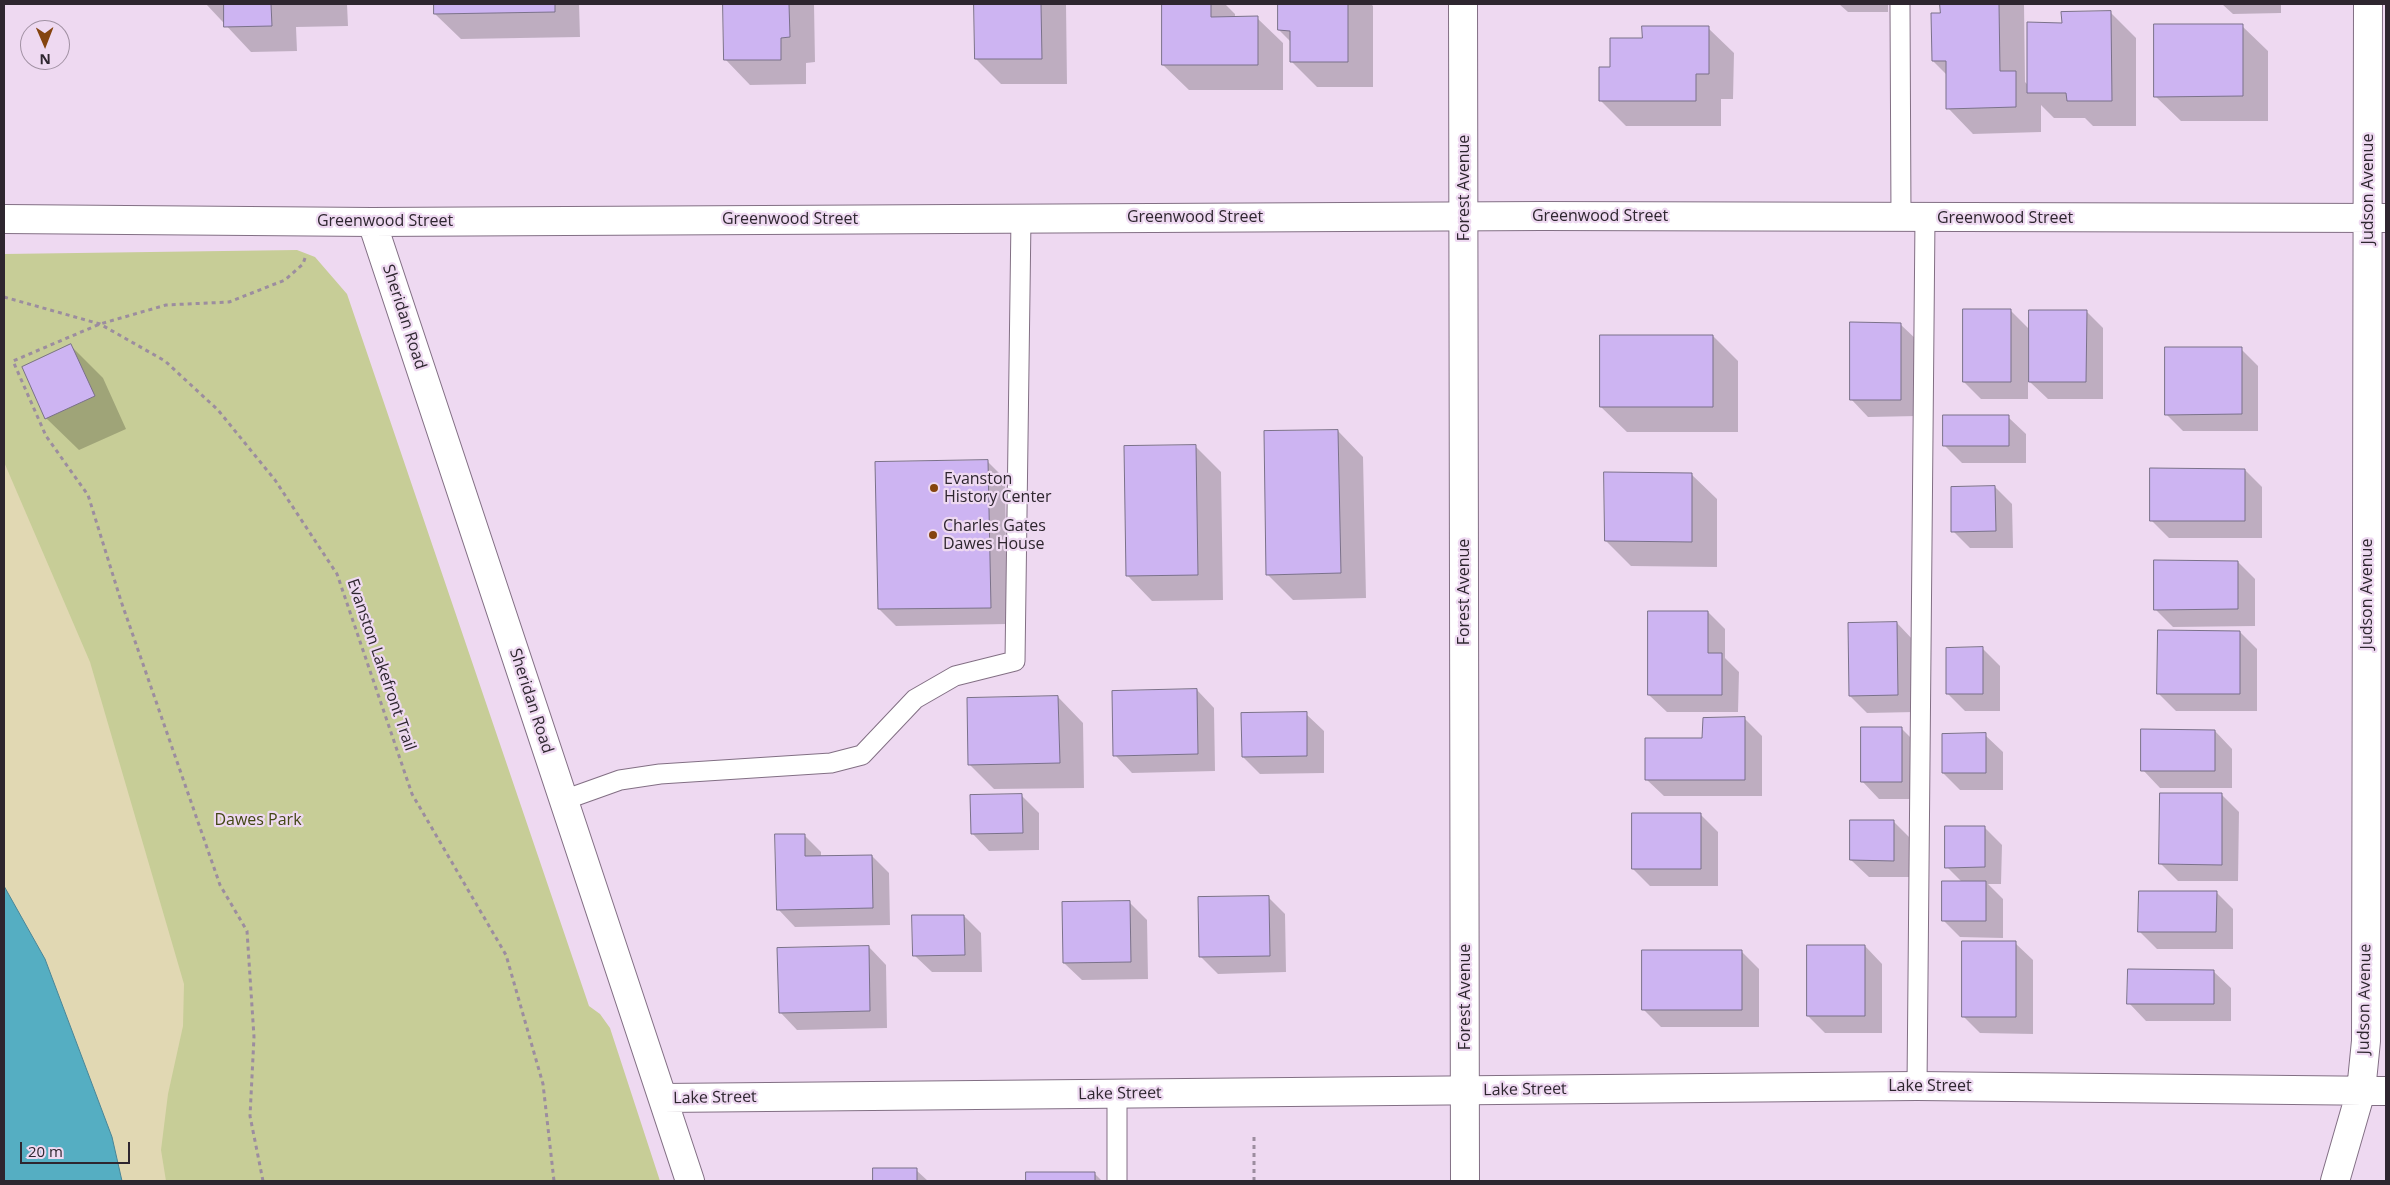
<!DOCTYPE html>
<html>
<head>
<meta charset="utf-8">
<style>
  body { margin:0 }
  #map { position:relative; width:2390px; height:1185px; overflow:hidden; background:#eed9f1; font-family:"Open Sans",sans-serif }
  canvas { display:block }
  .frame { position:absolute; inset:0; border:5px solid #2e262f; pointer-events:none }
  .north { position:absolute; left:20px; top:20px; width:50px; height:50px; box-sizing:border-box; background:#eed9f1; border:1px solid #a191a3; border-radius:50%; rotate:179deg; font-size:14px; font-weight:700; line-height:20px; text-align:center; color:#2e262f }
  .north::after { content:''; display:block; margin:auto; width:18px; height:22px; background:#85440f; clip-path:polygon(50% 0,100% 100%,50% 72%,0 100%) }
  .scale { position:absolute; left:20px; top:1142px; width:110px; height:22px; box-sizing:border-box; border:2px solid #2e262f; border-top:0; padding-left:6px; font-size:15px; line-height:18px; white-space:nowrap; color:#2e262f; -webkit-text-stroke:4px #eed9f1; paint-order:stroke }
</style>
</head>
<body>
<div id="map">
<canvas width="2390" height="1185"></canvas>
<div class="frame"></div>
<div class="north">N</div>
<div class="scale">20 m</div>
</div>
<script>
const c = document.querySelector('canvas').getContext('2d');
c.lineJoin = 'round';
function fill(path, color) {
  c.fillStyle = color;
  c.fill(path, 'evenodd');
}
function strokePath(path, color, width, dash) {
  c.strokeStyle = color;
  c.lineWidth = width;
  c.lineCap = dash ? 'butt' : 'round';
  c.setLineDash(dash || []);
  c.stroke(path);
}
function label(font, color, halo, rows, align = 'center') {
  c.font = font + ' "Open Sans",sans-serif';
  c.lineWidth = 4.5;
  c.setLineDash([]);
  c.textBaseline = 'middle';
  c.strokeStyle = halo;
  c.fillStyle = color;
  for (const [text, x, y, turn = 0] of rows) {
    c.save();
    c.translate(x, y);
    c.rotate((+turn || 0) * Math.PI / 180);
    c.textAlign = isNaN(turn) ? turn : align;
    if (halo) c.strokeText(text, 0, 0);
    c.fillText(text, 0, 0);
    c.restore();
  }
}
const green = new Path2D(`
  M297,250L315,257L347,294L589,1006L600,1014L610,1028L660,1181H122L112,1137L45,959L4,886V254Z`);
const sand = new Path2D(`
  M4,462L90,662L184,984L183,1026L168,1094L161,1150L166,1181H122L112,1137L45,959L4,886Z`);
const water = new Path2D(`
  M4,886L45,959L112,1137L122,1181H4Z`);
const shadow = new Path2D(`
  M206,4H347L348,26L296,27L297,51L251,52Z
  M435,4H579L580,37L461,39L435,14Z
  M724,4H814L815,62L806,63V84L750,85L725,59Z
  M975,4H1066L1067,84H1001L976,59Z
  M1163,4H1225L1235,14V18H1257L1283,43V90H1189L1163,65Z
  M1279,4H1371L1373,6V87H1317L1291,61V42L1279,30Z
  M1839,4H1888V12H1848Z
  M1941,4H2024L2025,82L2028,85L2063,24L2111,13L2136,38V126H2093L2085,118H2054L2041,105V132L1973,134L1948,108L1947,75L1933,61Z
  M2222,4H2281V13L2233,14Z
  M2242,26L2268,51V121H2181L2155,96Z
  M1708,28L1734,53L1733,99H1721V126H1626L1600,100L1612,68L1643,39Z
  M2011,311L2028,328V399H1981L1964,382Z
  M2086,311L2103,328V399H2048L2030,382Z
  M1900,324L1918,341V416L1868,417L1851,399Z
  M1713,336L1738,361V432H1627L1601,407Z
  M71,346L103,378L126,429L79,450L46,418Z
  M2241,349L2258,366V431H2183L2166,414Z
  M2008,417L2026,434V463H1962L1944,445Z
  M1338,431L1363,457L1366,598L1293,600L1267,574Z
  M1195,446L1221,472L1223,600L1152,601L1127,575Z
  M987,461L1005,479L1007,624L896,626L879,609Z
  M2245,470L2262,487V538H2169L2151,520Z
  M1691,474L1717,499V567L1631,566L1606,541Z
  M1995,487L2012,504L2013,548H1970L1953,531Z
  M2238,562L2255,579V626L2173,627L2155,609Z
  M1708,612L1725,629V658L1739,672L1738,712H1667L1649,695Z
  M1897,623L1914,641L1915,712L1867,713L1850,696Z
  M2240,632L2257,649V711H2176L2159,694Z
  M1983,649L2000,666V711H1965L1947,693Z
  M1197,690L1214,708L1215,771L1132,773L1115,755Z
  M1058,697L1083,723L1084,788L994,789L969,764Z
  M1306,714L1324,731V773L1260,774L1243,757Z
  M1745,719L1762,736V796H1664L1646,779L1704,739Z
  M1901,728L1918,745L1919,799H1879L1862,781Z
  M2215,731L2232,749V788H2160L2143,770Z
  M1985,735L2003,752V790H1960L1943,773Z
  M2221,794L2239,812L2238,881H2178L2161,864Z
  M1021,795L1039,813V850L989,851L972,833Z
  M1701,815L1718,832V886H1650L1633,869Z
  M1894,822L1911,839V877H1869L1851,860Z
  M1984,827L2002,845L2001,884H1988L2003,899V938L1960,937L1943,920L1962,882L1947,867Z
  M804,835L821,852V857L872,856L889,873L890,925L795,927L778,909Z
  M2216,892L2233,909V949H2157L2140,932Z
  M1268,897L1285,914L1286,972L1218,974L1200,956Z
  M1130,903L1147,920L1148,979L1082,980L1064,963Z
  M964,916L981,933L982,972H932L914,955Z
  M2015,943L2033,960V1034L1980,1033L1963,1016Z
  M1865,946L1882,964V1033H1825L1808,1016Z
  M869,947L886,965L887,1028L797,1030L780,1012Z
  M1742,952L1759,969V1027H1661L1643,1009Z
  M2213,971L2231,988V1021H2146L2129,1003Z
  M874,1170H916L928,1181H874Z
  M1028,1173H1094L1102,1181H1027Z`);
const building = new Path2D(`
  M224,4H271L272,26L224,27Z
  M434,4H555V12L434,14Z
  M723,4H789L790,37L781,38V60H724Z
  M974,4H1041L1042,59H975Z
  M1162,4H1211V17L1258,16V65H1162Z
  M1278,4H1348V62H1290V31L1278,30Z
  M1940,4H1999L2000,71H2016V107L1946,109V61H1932L1931,13H1940Z
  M2111,11L2112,101H2067L2066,93H2027V22L2062,23L2061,12Z
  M2154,24H2243V96L2154,97Z
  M1642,26H1709V74H1696V101H1599V67H1610V38H1642Z
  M1963,309H2011V382H1963Z
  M2029,310H2087L2086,382H2029Z
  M1850,322L1901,323V400H1850Z
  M1600,335H1713V407H1600Z
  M71,344L95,396L45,419L22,367Z
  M2165,347H2242V414L2165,415Z
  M1943,415H2009V446H1943Z
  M1338,430L1341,573L1266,575L1264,431Z
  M1196,445L1198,575L1126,576L1124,446Z
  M988,460L991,608L878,609L875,462Z
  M2150,468L2245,469V521H2150Z
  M1604,472L1692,473V542L1605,541Z
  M1995,486L1996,531L1951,532V487Z
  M2154,560L2238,561V609L2154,610Z
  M1648,611H1708V653H1722V695H1648Z
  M1897,622L1898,695L1849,696L1848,623Z
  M2158,630L2240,631V694H2157Z
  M1983,647V694H1946V648Z
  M1197,689L1198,754L1113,756L1112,691Z
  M1058,696L1060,763L968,765L967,698Z
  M1307,712V756L1242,757L1241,713Z
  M1745,717V780H1645V738H1702L1703,718Z
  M1861,727H1902V782H1861Z
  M2141,729L2215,730V771H2141Z
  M1986,733V773H1942V734Z
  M2160,793H2222V865L2159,864Z
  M1022,794L1023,833L971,834L970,795Z
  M1632,813H1701V869H1632Z
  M1850,820H1894V861L1850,860Z
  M1945,826H1985V867L1945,868Z
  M775,834H805V856L872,855L873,908L777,910Z
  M1942,881H1986V921H1942Z
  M2139,891H2217L2216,932H2138Z
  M1269,896L1270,956L1199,957L1198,897Z
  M1130,901L1131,962L1063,963L1062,902Z
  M912,915H964L965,955L913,956Z
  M1962,941H2016V1017H1962Z
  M1807,945H1865V1016H1807Z
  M869,946L870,1011L779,1013L777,948Z
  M1642,950H1742V1010H1642Z
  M2128,969L2214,970V1004H2127Z
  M873,1168H917V1181H873Z
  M1026,1172H1095V1181H1026Z`);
const path = new Path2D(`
  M4,297L100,324L165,361L218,410L275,480L337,574L412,794L506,955L543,1084L554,1181
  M1254,1137V1181
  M263,1181L250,1116L254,1037L247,931L220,885L121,601L88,495L46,436L13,361L100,324L166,305L229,302L285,280L303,264L306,255`);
const service = new Path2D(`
  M1900,4L1901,218
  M564,800L620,780L660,774L831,763L862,755L915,699L955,676L1015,661L1021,218
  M1917,1086L1925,218
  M1117,1094V1181`);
const minor = new Path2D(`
  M4,219L372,222L1542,216L2386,218
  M372,222L690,1181
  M663,1098L1917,1086L2386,1091
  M2335,1181L2361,1091L2366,1041L2368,4`);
const secondary = new Path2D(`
  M1463,4L1465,1181`);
const markers = [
  [934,488,5,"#85440f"],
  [933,535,5,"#85440f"]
];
const streetNames = [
  ["Forest Avenue",1464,188,-90],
  ["Judson Avenue",2368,189,-90],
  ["Greenwood Street",1600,216],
  ["Greenwood Street",1195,217],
  ["Greenwood Street",2005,218],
  ["Greenwood Street",790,219],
  ["Greenwood Street",385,221],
  ["Sheridan Road",404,317,72],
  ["Forest Avenue",1464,592,-90],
  ["Judson Avenue",2367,594,-90],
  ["Evanston Lakefront Trail",381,665,71],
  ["Sheridan Road",531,701,72],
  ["Forest Avenue",1465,997,-90],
  ["Judson Avenue",2365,999,-89],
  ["Lake Street",1930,1086],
  ["Lake Street",1525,1090,-1],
  ["Lake Street",1120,1094,-1],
  ["Lake Street",715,1098,-1]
];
const poiNames = [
  ["Evanston",944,479],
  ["History Center",944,497],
  ["Charles Gates",943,526],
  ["Dawes House",943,544]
];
const parkNames = [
  ["Dawes Park",258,820]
];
fill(green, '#c7cd97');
fill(sand, '#e1d8b3');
fill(water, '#55aec2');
strokePath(water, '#498596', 1);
fill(shadow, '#0003');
fill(building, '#cdb4f2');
strokePath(building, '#7a7189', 1);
strokePath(service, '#826f84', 21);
strokePath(minor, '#826f84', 30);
strokePath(secondary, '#826f84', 30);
strokePath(path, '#9c8d9f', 3, [4, 4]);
strokePath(service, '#fff', 19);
strokePath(minor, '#fff', 28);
strokePath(secondary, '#fff', 28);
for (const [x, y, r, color] of markers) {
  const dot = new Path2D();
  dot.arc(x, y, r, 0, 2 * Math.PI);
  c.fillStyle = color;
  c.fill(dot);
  strokePath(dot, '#eed9f1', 2);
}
label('16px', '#2e262f', '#eed9f1', streetNames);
label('16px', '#2e262f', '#eed9f1', poiNames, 'left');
label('16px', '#434714', '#eed9f1', parkNames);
</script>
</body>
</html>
